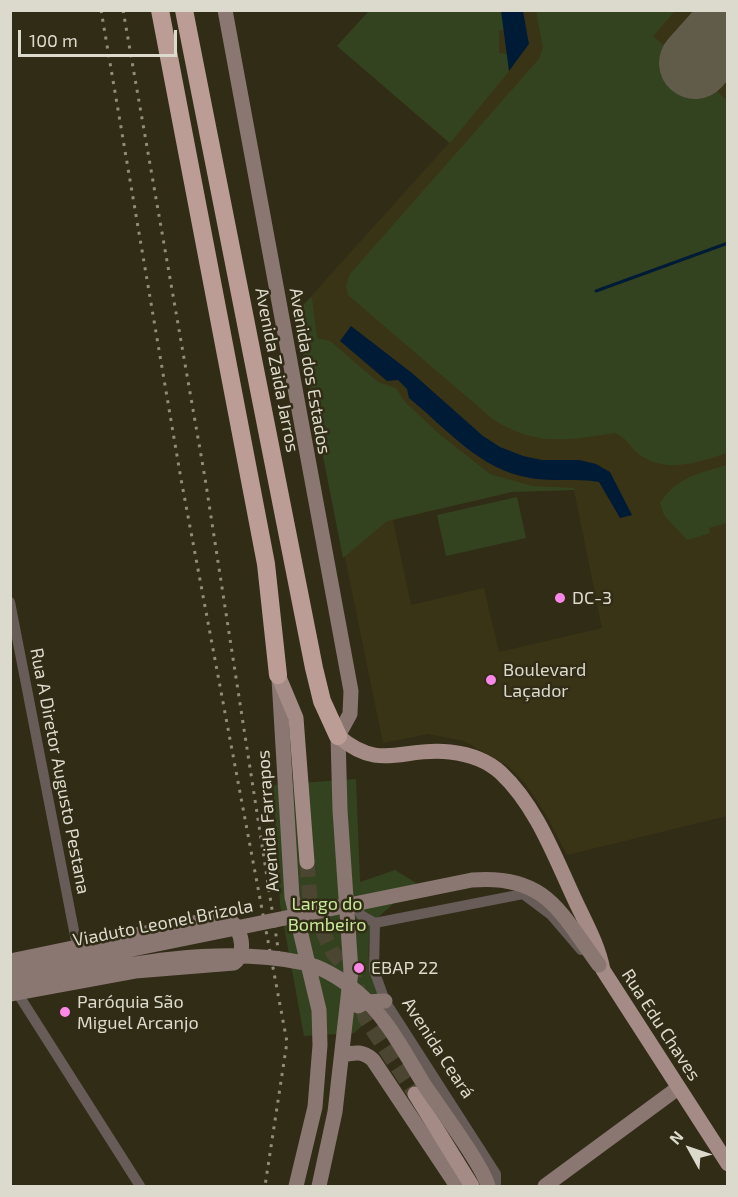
<!DOCTYPE html>
<html>
<head>
<meta charset="utf-8">
<style>
  body { margin:0 }
  #map { position:relative; width:738px; height:1197px; overflow:hidden; background:#312c16; font-family:"Exo 2",sans-serif }
  canvas { display:block }
  .frame { position:absolute; inset:0; border:12px solid #dcdacc; pointer-events:none }
  .north { position:absolute; left:660px; top:1119px; width:60px; height:60px; -webkit-text-stroke:4px #312c16; paint-order:stroke; rotate:310deg; font-size:16px; font-weight:700; line-height:24px; text-align:center; color:#dcdacc }
  .north::after { content:''; display:block; margin:auto; width:21px; height:27px; background:#dcdacc; clip-path:polygon(50% 0,100% 100%,50% 72%,0 100%) }
  .scale { position:absolute; left:18px; top:30px; width:159px; height:27px; box-sizing:border-box; border:3px solid #dcdacc; border-top:0; padding-left:8px; font-size:18px; line-height:21px; white-space:nowrap; color:#dcdacc; -webkit-text-stroke:4px #312c16; paint-order:stroke }
</style>
</head>
<body>
<div id="map">
<canvas width="738" height="1197"></canvas>
<div class="frame"></div>
<div class="north">N</div>
<div class="scale">100 m</div>
</div>
<script>
const c = document.querySelector('canvas').getContext('2d');
c.lineJoin = 'round';
function fill(path, color) {
  c.fillStyle = color;
  c.fill(path, 'evenodd');
}
function strokePath(path, color, width, dash) {
  c.strokeStyle = color;
  c.lineWidth = width;
  c.lineCap = dash ? 'butt' : 'round';
  c.setLineDash(dash || []);
  c.stroke(path);
}
function label(font, color, halo, rows, align = 'center') {
  c.font = font + ' "Exo 2",sans-serif';
  c.lineWidth = 5;
  c.setLineDash([]);
  c.textBaseline = 'middle';
  c.strokeStyle = halo;
  c.fillStyle = color;
  for (const [text, x, y, turn = 0] of rows) {
    c.save();
    c.translate(x, y);
    c.rotate((+turn || 0) * Math.PI / 180);
    c.textAlign = isNaN(turn) ? turn : align;
    if (halo) c.strokeText(text, 0, 0);
    c.fillText(text, 0, 0);
    c.restore();
  }
}
const built = new Path2D(`
  M369,11H727V816L567,855L545,813L524,782L508,766L464,741L428,734L383,743L295,314L449,143L337,46ZM574,490L602,628L499,652L484,588L411,605L393,520L512,492Z`);
const green = new Path2D(`
  M369,11H501L505,30H499V53L508,54L509,71L450,143L337,46Z
  M536,11H675L653,36L727,100V453C700,462 667,474 640,455C631,448 626,437 615,433C568,440 537,447 494,420L348,295L346,286L350,274L539,59L543,48Z
  M310,298H312L317,338L330,341L378,382L396,388L405,402L439,434L490,474L532,486L574,488V490L512,492L387,521L343,558L295,314Z
  M727,465V523L709,528L710,533L687,540L664,515L660,503C678,476 698,474 727,465Z
  M517,497L526,538L446,556L437,515Z
  M356,779L360,882L395,870L416,883L371,924C366,958 368,976 384,1007L354,1033L304,1036L280,904L273,785Z`);
const water = new Path2D(`
  M501,11H523L529,44L509,71Z
  M351,326L412,373L483,436L500,447L523,456L542,460H579L596,464L610,472L632,515L620,518L599,482C576,478 553,482 530,478C480,470 447,429 409,398L407,389L398,380L387,381L340,341Z`);
const stream = new Path2D(`
  M596,291L728,243`);
const runway = new Path2D(`
  M695,63L728,26`);
const primaryTunnel = new Path2D(`
  M307,862L310,901L320,926L333,953L354,975L365,1018L415,1094`);
const street = new Path2D(`
  M10,602L77,946
  M351,900L361,915L375,923L523,894L551,915L581,950
  M375,923L374,970L385,1001L496,1174V1186
  M18,994L140,1186`);
const secondary = new Path2D(`
  M225,10L351,691L350,714L338,736L340,810L351,971L335,1112L319,1186
  M279,679L292,897L319,1010L320,1045L315,1107L296,1186
  M10,961L222,917C240,920 249,952 234,963L135,971L10,994
  M358,1006L366,1002L385,1001
  M343,1055C356,1052 363,1051 373,1060L457,1186
  M545,1186L678,1088`);
const primary = new Path2D(`
  M278,675L296,718L307,862
  M338,736C381,773 403,746 450,752C468,754 487,760 501,773C536,806 554,855 574,898C585,922 598,944 603,970L728,1164
  M415,1094L472,1186`);
const highway = new Path2D(`
  M160,10L266,564L278,675
  M184,10L314,668L322,701L338,736`);
const rail = new Path2D(`
  M101,10L181,479L287,1042L265,1186
  M123,10L205,478L280,961`);
const secondaryBridge = new Path2D(`
  M10,974L472,880C546,874 560,912 599,965
  M10,987C103,969 210,943 304,963C322,967 341,979 356,991C386,1015 405,1054 425,1086C439,1107 483,1166 488,1186`);
const markers = [
  [560,598,6,"#fb87e6"],
  [491,680,6,"#fb87e6"],
  [359,968,6,"#fb87e6"],
  [65,1012,6,"#fb87e6"]
];
const streetNames = [
  ["Avenida Zaida Jarros",277,370,79],
  ["Avenida dos Estados",310,371,80],
  ["Rua A Diretor Augusto Pestana",60,771,79],
  ["Avenida Farrapos",268,821,-94],
  ["Viaduto Leonel Brizola",163,923,-11],
  ["Rua Edu Chaves",661,1025,57],
  ["Avenida Ceará",438,1048,57]
];
const poiNames = [
  ["DC-3",572,598],
  ["Boulevard",503,670],
  ["Laçador",503,691],
  ["EBAP 22",371,968],
  ["Paróquia São",77,1002],
  ["Miguel Arcanjo",77,1023]
];
const parkNames = [
  ["Largo do",327,904],
  ["Bombeiro",327,925]
];
fill(built, '#3a3416');
fill(green, '#34431f');
fill(water, '#001b36');
strokePath(stream, '#001b36', 3);
strokePath(runway, '#615c49', 72);
strokePath(primaryTunnel, '#4b4631', 15, [15, 8]);
strokePath(street, '#685c59', 10);
strokePath(secondary, '#8a7772', 15);
strokePath(primary, '#a48b85', 15);
strokePath(highway, '#bb9d96', 18);
strokePath(rail, '#918d7c', 3, [3, 6]);
strokePath(secondaryBridge, '#8a7772', 15);
for (const [x, y, r, color] of markers) {
  const dot = new Path2D();
  dot.arc(x, y, r, 0, 2 * Math.PI);
  c.fillStyle = color;
  c.fill(dot);
  strokePath(dot, '#312c16', 2);
}
label('18px', '#dcdacc', '#312c16', streetNames);
label('18px', '#dcdacc', '#312c16', poiNames, 'left');
label('18px', '#c8ea9a', '#312c16', parkNames);
</script>
</body>
</html>
